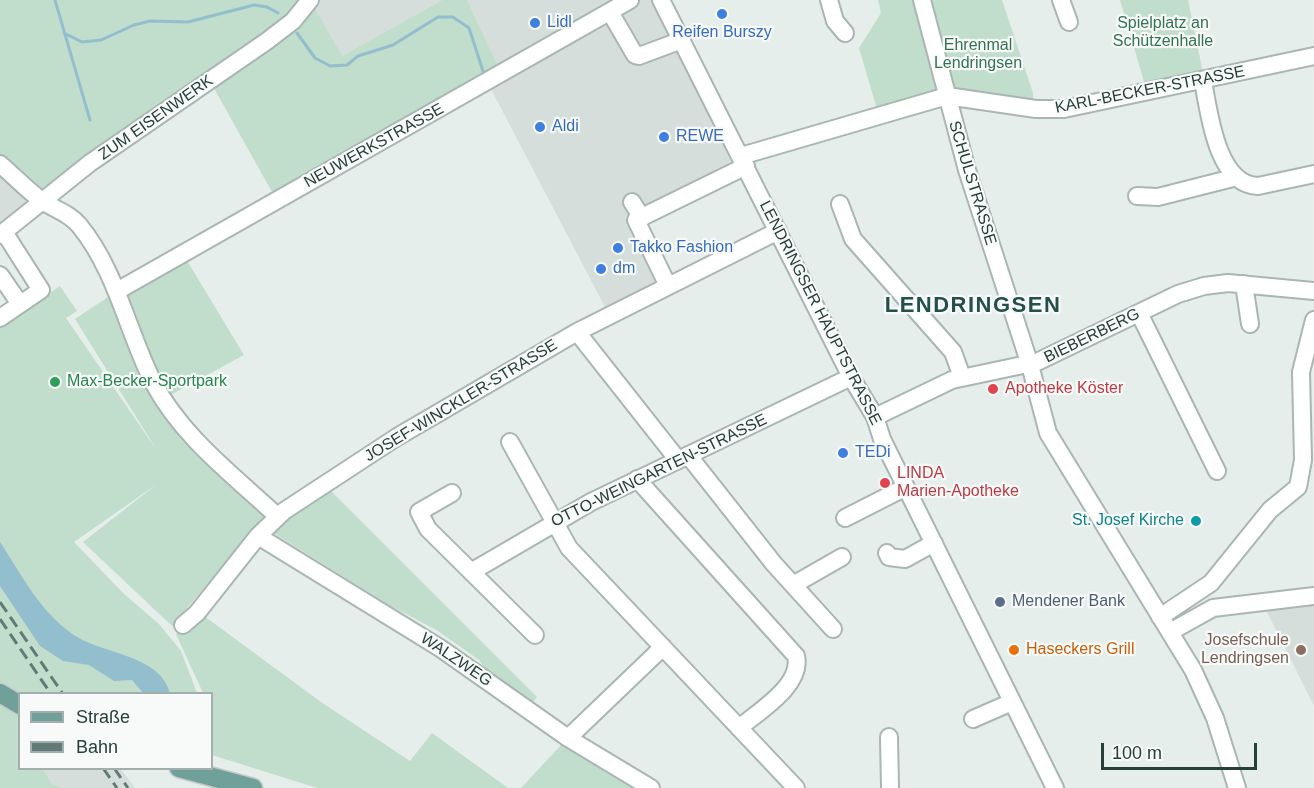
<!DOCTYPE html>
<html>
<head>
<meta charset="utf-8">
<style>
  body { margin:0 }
  #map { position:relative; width:1314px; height:788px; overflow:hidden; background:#e6eeeb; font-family:Helvetica,sans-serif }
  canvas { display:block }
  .legend { position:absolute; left:18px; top:692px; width:195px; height:78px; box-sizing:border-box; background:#f7faf9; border:2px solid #a3afad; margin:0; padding:8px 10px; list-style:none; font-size:18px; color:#263f3b }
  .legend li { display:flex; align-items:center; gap:12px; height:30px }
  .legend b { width:30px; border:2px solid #a3afad }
  .scale { position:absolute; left:1101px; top:743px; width:156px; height:27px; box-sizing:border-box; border:3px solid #263f3b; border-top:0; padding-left:8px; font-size:18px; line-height:21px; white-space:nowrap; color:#263f3b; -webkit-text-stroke:4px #f7faf9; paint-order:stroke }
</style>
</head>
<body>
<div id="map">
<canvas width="1314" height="788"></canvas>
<ul class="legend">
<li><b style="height:8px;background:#6fa099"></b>Straße</li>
<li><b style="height:8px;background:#617a76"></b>Bahn</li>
</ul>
<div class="scale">100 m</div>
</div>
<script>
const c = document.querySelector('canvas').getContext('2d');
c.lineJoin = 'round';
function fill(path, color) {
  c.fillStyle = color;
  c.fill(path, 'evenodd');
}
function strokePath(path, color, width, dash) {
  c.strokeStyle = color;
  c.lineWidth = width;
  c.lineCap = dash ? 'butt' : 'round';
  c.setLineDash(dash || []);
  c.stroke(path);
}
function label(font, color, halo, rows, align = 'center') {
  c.font = font + ' Helvetica,sans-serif';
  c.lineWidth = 4.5;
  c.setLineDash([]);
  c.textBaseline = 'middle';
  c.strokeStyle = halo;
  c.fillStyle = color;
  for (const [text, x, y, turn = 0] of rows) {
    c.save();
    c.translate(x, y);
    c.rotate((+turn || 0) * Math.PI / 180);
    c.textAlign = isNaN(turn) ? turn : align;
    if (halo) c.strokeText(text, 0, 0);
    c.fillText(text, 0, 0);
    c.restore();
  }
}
const built = new Path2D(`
  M317,0H442L342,56L301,21Z
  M467,0H651L689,72L731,162L625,217L656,278L655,286L607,311L491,89L504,83L502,74Z
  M0,169L25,195L26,202L22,212L0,227Z
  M1314,596V706L1262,602Z
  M43,769H121L135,788H62L52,784Z`);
const green = new Path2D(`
  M0,0H310L342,56L442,0H467L502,74L277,201L210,81L42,201L0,169Z
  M878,0H1002L1033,93V102L947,96L879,116L859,48L881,13Z
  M1120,0H1188L1203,73L1145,85Z
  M183,254L244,355L163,399L117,291Z
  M60,286L77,311L66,318L158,452L75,319L108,297L169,424L265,515L172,626L83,542L157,484L74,542L124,594L159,624L181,651L197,693L20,694V768L43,769L52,784L62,788H0V320L13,318Z
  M327,487L537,697L530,706L488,673L479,660L438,631L389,605L275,534L273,528Z
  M204,616L321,702L410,761L432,733L508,788H317L212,755V694L203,693L176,634Z
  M561,745L636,788H521Z`);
const water = new Path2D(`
  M0,542C21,574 39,610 71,633C100,655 159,653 170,693H143L132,680L114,681L89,665L63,661L40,646L0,586Z`);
const stream = new Path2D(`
  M55,0L90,120
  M64,33L82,42L101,40L134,25L150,21L188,22L254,5L267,7L278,13
  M297,33L315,58L330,66L347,65L358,56L393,45L438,17H453L469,28L483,71`);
const minor = new Path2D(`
  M661,0L851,377L875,417L882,439L1055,788
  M829,0L835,21L845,33
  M922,0L967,170L1030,365L1048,433L1193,670L1215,718L1237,788
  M1061,0L1069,22
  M610,12L635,55L639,56L682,40
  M1203,81C1209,113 1217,185 1258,186L1314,174
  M741,156L947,96L1036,109H1064L1314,56
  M0,164C14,176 27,190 41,200C55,210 68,212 79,225C116,270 127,330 153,382C182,437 232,474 277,516
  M1137,196L1158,197L1233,178
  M632,202L642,218
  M840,204L853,239L953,352L962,377
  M0,235L90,163L267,41L293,21L310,0
  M0,275L20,304
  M1244,284L1250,324
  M668,286L636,220L746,166
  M117,291L630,0
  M1139,313L1217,471
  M0,318L41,290L4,232
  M577,332L678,460
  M875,417L952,380L1037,362L1178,294L1204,286L1228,283L1314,291
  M510,442L569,548L796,788
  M688,455L774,564L833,629
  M637,479L796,656C803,685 759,711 739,728
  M452,493L419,512L428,529L535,635
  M845,518L906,487
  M258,536L440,648L568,738L651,788
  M887,553L889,557L905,559L934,543
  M471,572L591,502L851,377
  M793,585L842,557
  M1160,617L1211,583L1270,510L1298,487L1303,460L1301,372L1314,320
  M183,625L197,613L258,536L284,511L397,437L577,332L778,231
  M1170,632L1213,608L1314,596
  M973,719L1012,702
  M889,737L890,788
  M568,738L663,647`);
const major = new Path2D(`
  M0,693L20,705
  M179,768L253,788`);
const rail = new Path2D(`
  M0,602L63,694
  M0,619L51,694
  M103,768L117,788
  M114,768L128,788`);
const markers = [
  [722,14,6,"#3f7fe0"],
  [535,23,6,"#3f7fe0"],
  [540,127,6,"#3f7fe0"],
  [664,137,6,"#3f7fe0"],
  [618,248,6,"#3f7fe0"],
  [601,269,6,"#3f7fe0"],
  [55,382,6,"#2e9e5b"],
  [993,389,6,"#e0444e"],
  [843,453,6,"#3f7fe0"],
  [885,483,6,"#e0444e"],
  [1196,521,6,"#0f9aa8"],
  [1000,602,6,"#5c6f8a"],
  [1014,650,6,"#e8710a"],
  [1301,650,6,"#8d6e63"]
];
const shopNames = [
  ["Lidl",547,23],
  ["Reifen Burszy",722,33,"center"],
  ["Aldi",552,127],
  ["REWE",676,137],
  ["Takko Fashion",630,248],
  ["dm",613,269],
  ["TEDi",855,453]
];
const parkNames = [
  ["Spielplatz an",1163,24],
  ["Schützenhalle",1163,42],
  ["Ehrenmal",978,46],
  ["Lendringsen",978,64]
];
const streetNames = [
  ["KARL-BECKER-STRASSE",1150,90,-11],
  ["ZUM EISENWERK",156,118,-35],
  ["NEUWERKSTRASSE",374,146,-29],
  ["SCHULSTRASSE",972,183,73],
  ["LENDRINGSER HAUPTSTRASSE",820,313,63],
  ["BIEBERBERG",1092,336,-26],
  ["JOSEF-WINCKLER-STRASSE",461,401,-31],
  ["OTTO-WEINGARTEN-STRASSE",659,471,-26],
  ["WALZWEG",456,660,34]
];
const leisureNames = [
  ["Max-Becker-Sportpark",67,382]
];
const healthNames = [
  ["Apotheke Köster",1005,389],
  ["LINDA",897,474],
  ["Marien-Apotheke",897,492]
];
const cultureNames = [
  ["St. Josef Kirche",1184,521]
];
const serviceNames = [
  ["Mendener Bank",1012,602]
];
const educationNames = [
  ["Josefschule",1289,641],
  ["Lendringsen",1289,659]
];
const foodNames = [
  ["Haseckers Grill",1026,650]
];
const districtNames = [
  ["LENDRINGSEN",973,306]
];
fill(built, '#d5dedb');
fill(green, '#c1ddcc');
fill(water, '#93bece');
strokePath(stream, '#93bece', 3);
strokePath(minor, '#a9b6b3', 20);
strokePath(major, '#c2c9c8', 21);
strokePath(minor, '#fff', 16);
strokePath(major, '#6fa099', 18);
strokePath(rail, '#617a76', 3, [12, 6]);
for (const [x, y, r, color] of markers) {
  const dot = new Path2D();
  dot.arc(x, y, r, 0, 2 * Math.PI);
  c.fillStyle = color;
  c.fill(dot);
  strokePath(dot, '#f7faf9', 2);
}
label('16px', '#366cbe', '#f7faf9', shopNames, 'left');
label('16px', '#337354', '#f7faf9', parkNames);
label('16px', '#263f3b', '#f7faf9', streetNames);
label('16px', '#27864d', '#f7faf9', leisureNames, 'left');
label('16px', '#be3a42', '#f7faf9', healthNames, 'left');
label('16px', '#0d838f', '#f7faf9', cultureNames, 'right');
label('16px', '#4e5e75', '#f7faf9', serviceNames, 'left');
label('16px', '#785e54', '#f7faf9', educationNames, 'right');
label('16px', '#c56008', '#f7faf9', foodNames, 'left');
c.letterSpacing = '1.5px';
label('bold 22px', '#23504b', '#f7faf9', districtNames);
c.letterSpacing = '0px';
</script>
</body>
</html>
